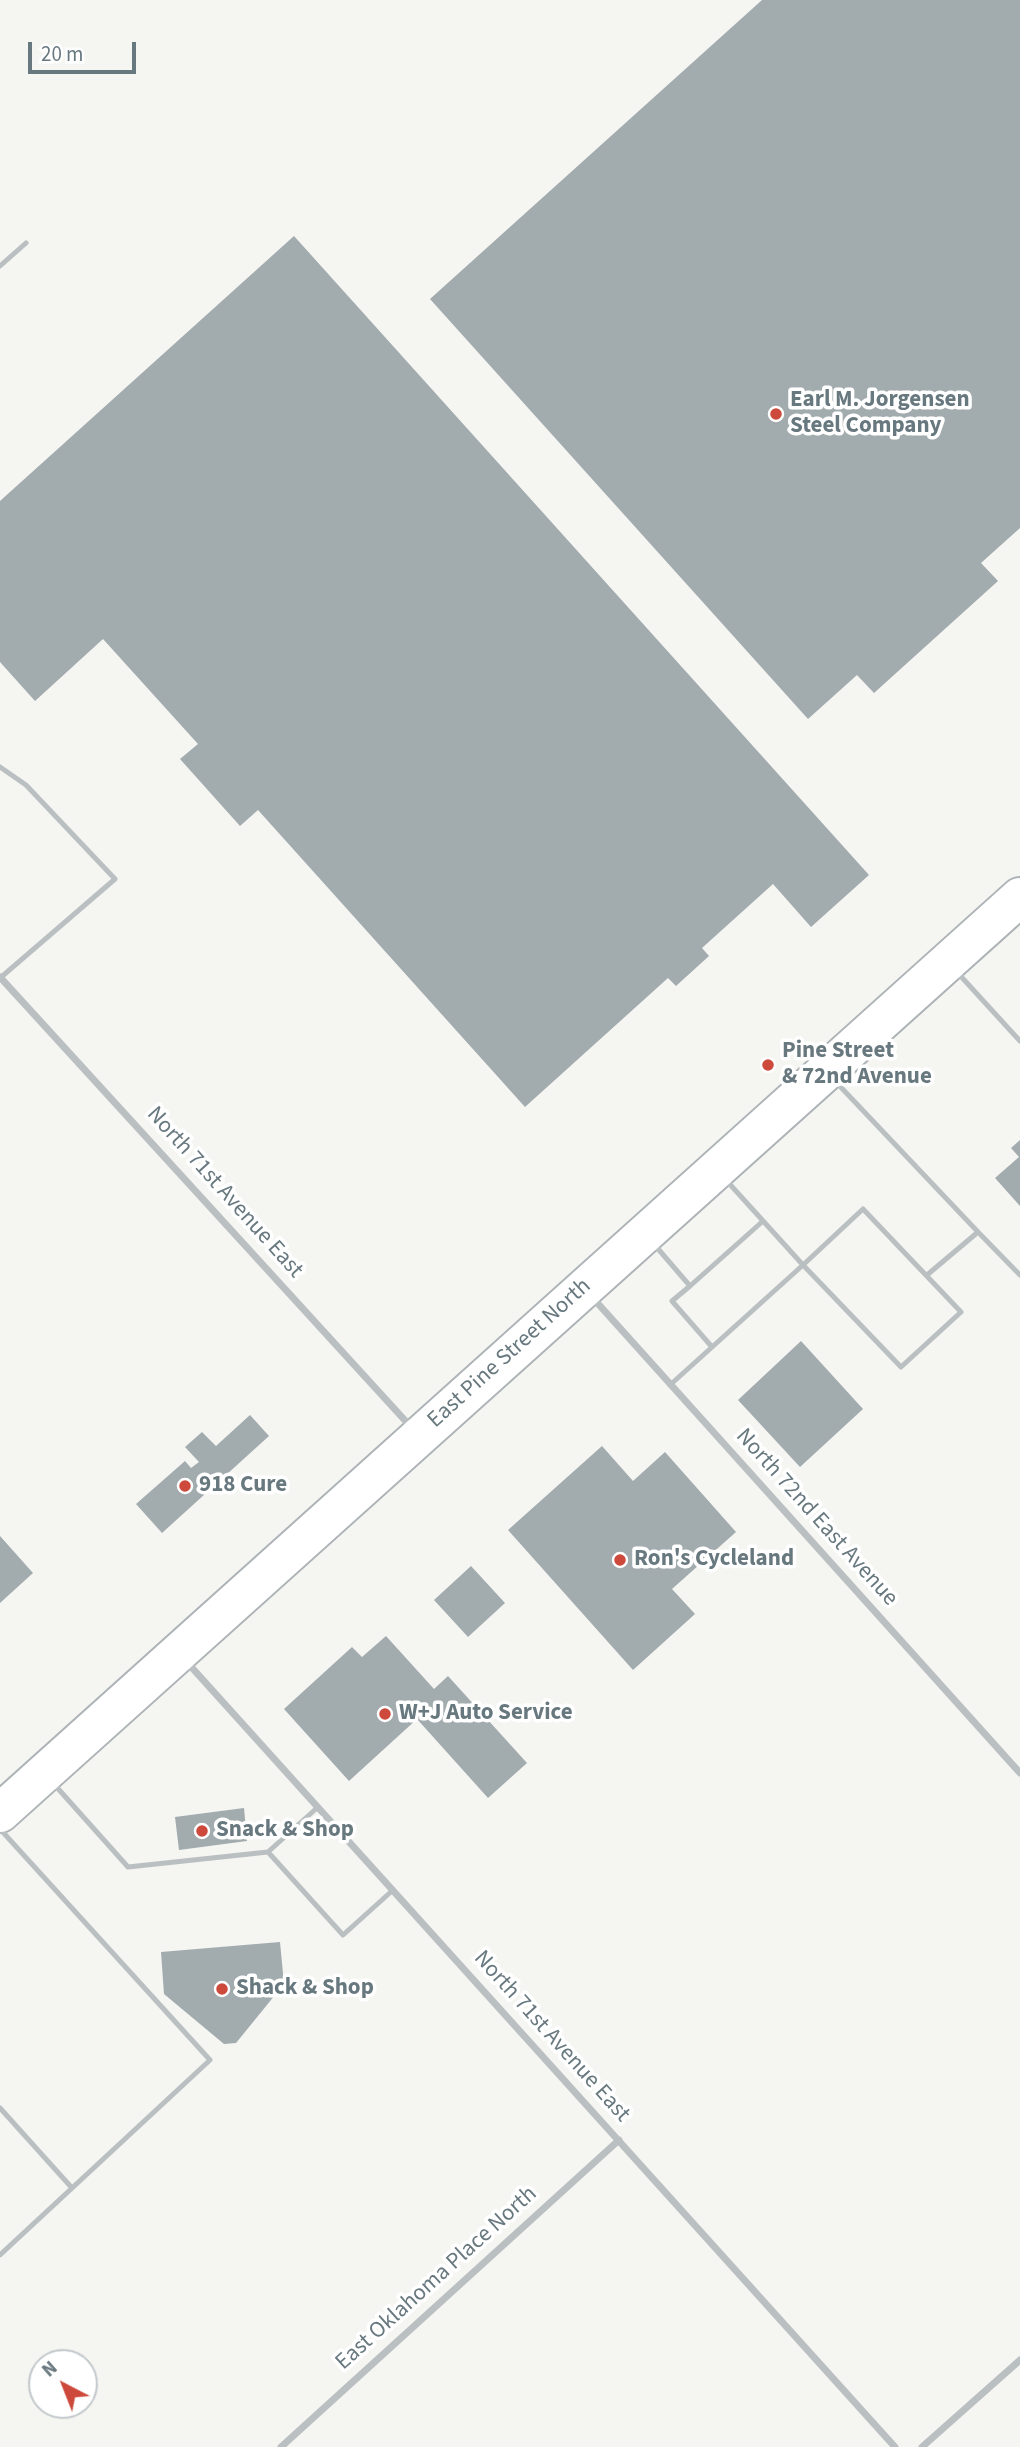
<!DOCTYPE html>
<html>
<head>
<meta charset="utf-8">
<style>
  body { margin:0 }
  #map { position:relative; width:1020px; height:2447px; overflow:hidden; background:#f5f5f2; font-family:"Source Sans 3",sans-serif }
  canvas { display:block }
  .north { position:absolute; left:28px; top:2349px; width:70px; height:70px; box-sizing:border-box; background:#fff; border:2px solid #c3c9cc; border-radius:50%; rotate:318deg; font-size:19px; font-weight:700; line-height:28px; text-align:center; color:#68787f }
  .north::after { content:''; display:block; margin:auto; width:24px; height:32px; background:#cc493b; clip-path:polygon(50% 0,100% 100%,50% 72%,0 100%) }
  .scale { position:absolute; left:28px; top:42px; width:108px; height:32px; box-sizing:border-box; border:4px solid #68787f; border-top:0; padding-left:9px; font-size:21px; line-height:24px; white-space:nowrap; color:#68787f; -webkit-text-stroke:5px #fff; paint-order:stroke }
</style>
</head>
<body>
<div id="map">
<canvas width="1020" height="2447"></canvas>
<div class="north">N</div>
<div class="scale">20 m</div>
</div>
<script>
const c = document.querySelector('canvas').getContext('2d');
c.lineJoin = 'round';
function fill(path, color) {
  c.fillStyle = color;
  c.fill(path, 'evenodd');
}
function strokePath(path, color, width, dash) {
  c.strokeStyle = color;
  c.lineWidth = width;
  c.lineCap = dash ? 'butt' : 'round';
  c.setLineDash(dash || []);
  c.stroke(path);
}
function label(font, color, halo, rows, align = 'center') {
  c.font = font + ' "Source Sans 3",sans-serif';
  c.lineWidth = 7;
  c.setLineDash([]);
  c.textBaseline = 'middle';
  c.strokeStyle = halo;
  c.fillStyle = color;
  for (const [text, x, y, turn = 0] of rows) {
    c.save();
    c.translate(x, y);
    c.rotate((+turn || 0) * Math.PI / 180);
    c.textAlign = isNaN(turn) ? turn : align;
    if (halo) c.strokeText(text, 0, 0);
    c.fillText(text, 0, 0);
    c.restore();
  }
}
const building = new Path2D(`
  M762,0H1020V528L981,563L998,581L874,693L857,675L808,719L430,299Z
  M294,236L869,875L811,927L773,884L702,948L709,956L676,986L668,978L525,1107L258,810L240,826L180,759L198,744L103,639L35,701L0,662V501Z
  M1020,1140V1206L995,1178L1019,1157L1011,1148Z
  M801,1341L863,1409L800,1467L738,1400Z
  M250,1415L269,1436L162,1533L136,1504L185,1461L191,1468L199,1462L185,1447L202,1432L216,1446Z
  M602,1446L633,1481L665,1452L736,1532L672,1589L695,1614L633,1670L508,1530Z
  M0,1536L33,1573L0,1603Z
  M471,1566L505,1603L468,1637L434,1600Z
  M386,1636L434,1689L448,1676L527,1763L488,1798L417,1719L349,1781L284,1709L352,1647L362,1657Z
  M244,1808L247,1841L179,1850L175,1817Z
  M280,1942L284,1984L236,2043L224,2044L164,1994L161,1952Z`);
const lane = new Path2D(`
  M0,266L26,243
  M0,767L26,785L115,879L0,978
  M956,971L1020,1041
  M835,1081L978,1232L927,1275
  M863,1209L961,1312L901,1367L803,1265Z
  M978,1232L1020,1275
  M653,1243L690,1286L763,1221
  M690,1286L672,1301L712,1347
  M670,1385L803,1265L726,1180
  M53,1783L128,1867L268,1852L318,1807
  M0,1829L210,2060L0,2255
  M268,1852L343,1935L393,1890
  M0,2108L72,2188`);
const street = new Path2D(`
  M0,977L411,1427
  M592,1297L1020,1773
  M185,1660L895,2447
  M281,2447L619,2140
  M922,2447L1020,2360`);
const secondary = new Path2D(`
  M0,1813L1020,897`);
const markers = [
  [776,414,7,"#cc493b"],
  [768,1065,7,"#cc493b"],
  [185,1486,7,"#cc493b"],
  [620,1560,7,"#cc493b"],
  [385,1714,7,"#cc493b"],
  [202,1831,7,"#cc493b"],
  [222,1989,7,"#cc493b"]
];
const poiNames = [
  ["Earl M. Jorgensen",790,401],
  ["Steel Company",790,427],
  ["Pine Street",782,1052],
  ["& 72nd Avenue",782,1078],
  ["918 Cure",199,1486],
  ["Ron's Cycleland",634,1560],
  ["W+J Auto Service",399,1714],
  ["Snack & Shop",216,1831],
  ["Shack & Shop",236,1989]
];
const streetNames = [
  ["North 71st Avenue East",224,1193,48],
  ["East Pine Street North",510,1354,-42],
  ["North 72nd East Avenue",816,1518,48],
  ["North 71st Avenue East",551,2037,48],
  ["East Oklahoma Place North",437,2279,-42]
];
fill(building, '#a2abae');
strokePath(secondary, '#adb3b6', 42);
strokePath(lane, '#babfc1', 5);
strokePath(street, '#babfc1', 7);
strokePath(secondary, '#fff', 38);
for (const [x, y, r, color] of markers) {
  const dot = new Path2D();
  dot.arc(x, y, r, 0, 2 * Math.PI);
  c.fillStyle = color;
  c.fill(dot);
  strokePath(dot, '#fff', 2.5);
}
label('bold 23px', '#68787f', '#fff', poiNames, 'left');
label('23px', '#68787f', '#fff', streetNames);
</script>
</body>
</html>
